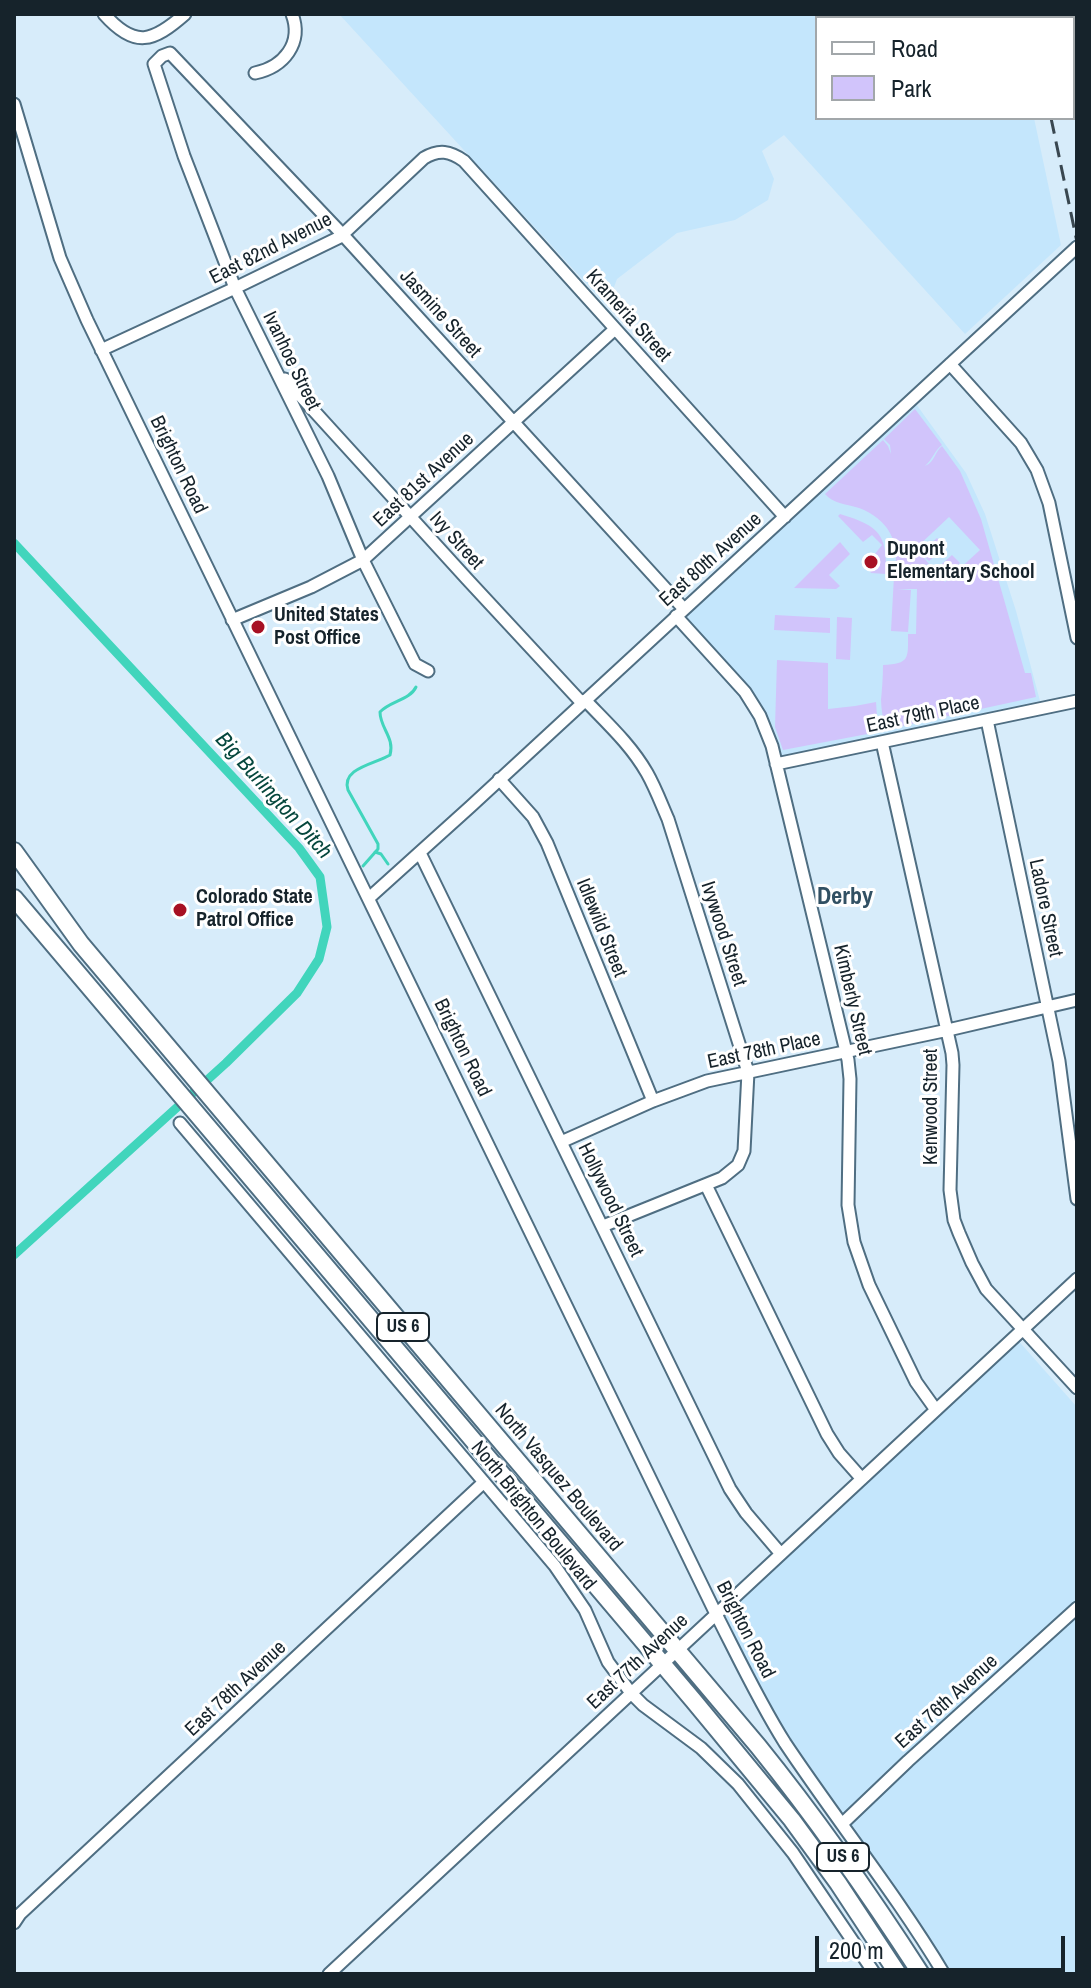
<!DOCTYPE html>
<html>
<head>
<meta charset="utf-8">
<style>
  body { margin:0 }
  #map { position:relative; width:1091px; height:1988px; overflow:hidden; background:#d7ecfa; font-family:"Archivo Narrow",sans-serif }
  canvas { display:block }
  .frame { position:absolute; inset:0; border:16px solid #16232b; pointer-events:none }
  .legend { position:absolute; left:815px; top:16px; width:260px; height:104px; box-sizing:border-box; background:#fff; border:2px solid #a2a7aa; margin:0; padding:10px 14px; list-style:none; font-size:24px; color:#16232b }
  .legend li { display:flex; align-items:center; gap:16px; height:40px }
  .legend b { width:40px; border:2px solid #a2a7aa }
  .scale { position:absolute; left:815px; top:1936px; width:250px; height:36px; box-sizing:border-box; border:4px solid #16232b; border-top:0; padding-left:10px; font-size:24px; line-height:28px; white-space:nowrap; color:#16232b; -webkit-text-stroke:6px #fff; paint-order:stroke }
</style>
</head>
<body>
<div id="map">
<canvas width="1091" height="1988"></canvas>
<div class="frame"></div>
<ul class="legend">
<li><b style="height:10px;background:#fff"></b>Road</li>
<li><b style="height:22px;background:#d1c4fb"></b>Park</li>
</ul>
<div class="scale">200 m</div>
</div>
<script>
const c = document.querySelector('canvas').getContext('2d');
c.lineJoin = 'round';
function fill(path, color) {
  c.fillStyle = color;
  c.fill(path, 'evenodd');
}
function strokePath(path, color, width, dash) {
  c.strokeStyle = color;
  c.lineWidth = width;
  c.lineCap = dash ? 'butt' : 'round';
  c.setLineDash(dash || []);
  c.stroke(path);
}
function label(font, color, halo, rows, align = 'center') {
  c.font = font + ' "Archivo Narrow",sans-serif';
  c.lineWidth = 6;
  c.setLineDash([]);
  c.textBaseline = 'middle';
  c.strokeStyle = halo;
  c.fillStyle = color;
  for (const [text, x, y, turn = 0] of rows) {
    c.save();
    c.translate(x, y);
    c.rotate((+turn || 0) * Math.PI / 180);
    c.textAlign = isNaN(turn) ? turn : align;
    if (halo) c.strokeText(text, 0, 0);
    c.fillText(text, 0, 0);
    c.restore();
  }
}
const built = new Path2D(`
  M339,14H1013L1014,18H817V118H1034L1061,245L965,334L784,135L762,151L774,179L768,200L735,220L677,233L617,279L607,306Z
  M916,404L966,473L985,514L1016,611L1040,701L779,757L770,724L760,704L750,688L683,617Z
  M1015,1337L1077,1407V1974H944L801,1766L718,1616Z`);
const green = new Path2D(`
  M915,409L942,445C935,450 932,460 925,466C935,462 935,451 942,446L960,471L981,519L1025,673H1031L1036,697L884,730C884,720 881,710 881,700C882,689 883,677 883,665C910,664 908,658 908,634H916L917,589H897L911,590L908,632L891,631L894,576L933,568L935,570L952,555L960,563L944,578L936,571L945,582L980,550L949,517L916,548L920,553L937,538L945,547L929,561L921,554L929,564L894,572C902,543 887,518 859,508C847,504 833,504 825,494L883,440L888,446L891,454L890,445L884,439Z
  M840,514C879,526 887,533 886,574L871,573L867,564L882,545L872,535L863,542L838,516Z
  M840,542L850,554L829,575L840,586L836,589L794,588Z
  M775,615L830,618V633L774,630Z
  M837,617L852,618L850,660L836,659Z
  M777,660L828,663V709L855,706L876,702L878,732L783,750L775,727Z`);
const stream = new Path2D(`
  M375,852L381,854L388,864
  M363,866L378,849V844L348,790C341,768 375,764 390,755C395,738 380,728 380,712C390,701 410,700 416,687`);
const canal = new Path2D(`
  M14,543L299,848L320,877L327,927L319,959L297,993L226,1063L14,1255`);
const minor = new Path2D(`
  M104,14C135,49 153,42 185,14
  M255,73C284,67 303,43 292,14
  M14,104L60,258L87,320L716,1614C738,1657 759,1702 785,1743C837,1821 896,1894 944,1974
  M101,350L235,288L340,237L424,158C439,149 450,151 464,161L785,517
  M950,364L1021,443L1037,470L1049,503L1077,638
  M285,379L467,579L582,703
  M676,616L745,692L760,716L772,746L848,1060L850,1079L848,1205L854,1242L869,1285L916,1382L936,1410
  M232,620L311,587L363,560L615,329
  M428,671L415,664L363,560L328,476L235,288L184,156L154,64L162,56L170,53L343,235L684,609
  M585,700C607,723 631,745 647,773C655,787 661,803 668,819L748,1072L744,1151L738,1165L722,1178L603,1226
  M987,720L1059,1061L1077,1199
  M882,742L952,1053L953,1065L950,1190L954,1220L959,1233L972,1263L986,1289L1077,1388
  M776,764L1077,701
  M499,779L533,817L547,843L653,1101
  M420,853L730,1489L746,1513L781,1554
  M369,898L470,807L1077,247
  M180,1123L555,1566L585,1610L608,1662L631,1693L643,1705L701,1748L738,1784L793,1853L875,1974
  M561,1142L653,1101L707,1081L948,1030L1077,1000
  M706,1185L827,1434L839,1453L862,1479
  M842,1824L908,1761L1077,1608
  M14,1923L20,1914L484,1482
  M329,1974L1077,1279`);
const highway = new Path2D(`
  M14,851L81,944L758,1746C817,1819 870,1895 921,1974
  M14,898L693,1700L792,1820L838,1883L898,1974`);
const rail = new Path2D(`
  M942,14L943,18
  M1024,14L1025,18
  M1051,118L1077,242`);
const markers = [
  [871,562,8,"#a71023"],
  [258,627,8,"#a71023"],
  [180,910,8,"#a71023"]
];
const shields = [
  [403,1327,52],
  [843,1857,52]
];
const shieldNames = [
  ["US 6",403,1327],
  ["US 6",843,1857]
];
const streetNames = [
  ["East 82nd Avenue",271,249,-27],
  ["Jasmine Street",440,314,48],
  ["Krameria Street",628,316,48],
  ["Ivanhoe Street",291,361,64],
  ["Brighton Road",178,465,64],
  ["East 81st Avenue",424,480,-43],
  ["Ivy Street",456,541,48],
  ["East 80th Avenue",711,560,-42],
  ["East 79th Place",923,715,-12],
  ["Ladore Street",1045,908,78],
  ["Idlewild Street",601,928,68],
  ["Ivywood Street",723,934,72],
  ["Kimberly Street",852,1000,77],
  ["Brighton Road",462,1048,64],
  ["East 78th Place",764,1051,-12],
  ["Kenwood Street",932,1107,-90],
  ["Hollywood Street",610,1200,64],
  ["North Vasquez Boulevard",558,1478,50],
  ["North Brighton Boulevard",533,1516,51],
  ["Brighton Road",745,1630,63],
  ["East 77th Avenue",638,1662,-43],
  ["East 78th Avenue",236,1689,-43],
  ["East 76th Avenue",947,1702,-42]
];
const poiNames = [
  ["Dupont",887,550],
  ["Elementary School",887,573],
  ["United States",274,616],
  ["Post Office",274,639],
  ["Colorado State",196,898],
  ["Patrol Office",196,921]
];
const waterNames = [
  ["Big Burlington Ditch",273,796,48]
];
const quarterNames = [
  ["Derby",845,898]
];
fill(built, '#c4e6fc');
fill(green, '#d1c4fb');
strokePath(stream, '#41d5bc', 3);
strokePath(canal, '#41d5bc', 9);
strokePath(minor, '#4f6e82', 15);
strokePath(highway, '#4f6e82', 20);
strokePath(minor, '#fff', 11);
strokePath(highway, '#fff', 16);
strokePath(rail, '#394750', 3, [16, 8]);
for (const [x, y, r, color] of markers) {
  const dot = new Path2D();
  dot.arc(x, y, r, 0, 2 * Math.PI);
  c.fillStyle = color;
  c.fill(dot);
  strokePath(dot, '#fff', 3);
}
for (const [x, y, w] of shields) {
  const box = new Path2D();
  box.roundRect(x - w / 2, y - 14, w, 28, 6);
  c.fillStyle = '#fff';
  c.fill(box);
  strokePath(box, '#16232b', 2);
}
label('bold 18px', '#16232b', null, shieldNames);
label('20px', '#16232b', '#fff', streetNames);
label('bold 20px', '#16232b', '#fff', poiNames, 'left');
label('italic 22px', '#05473d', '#fff', waterNames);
label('bold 24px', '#315063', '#fff', quarterNames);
</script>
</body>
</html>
